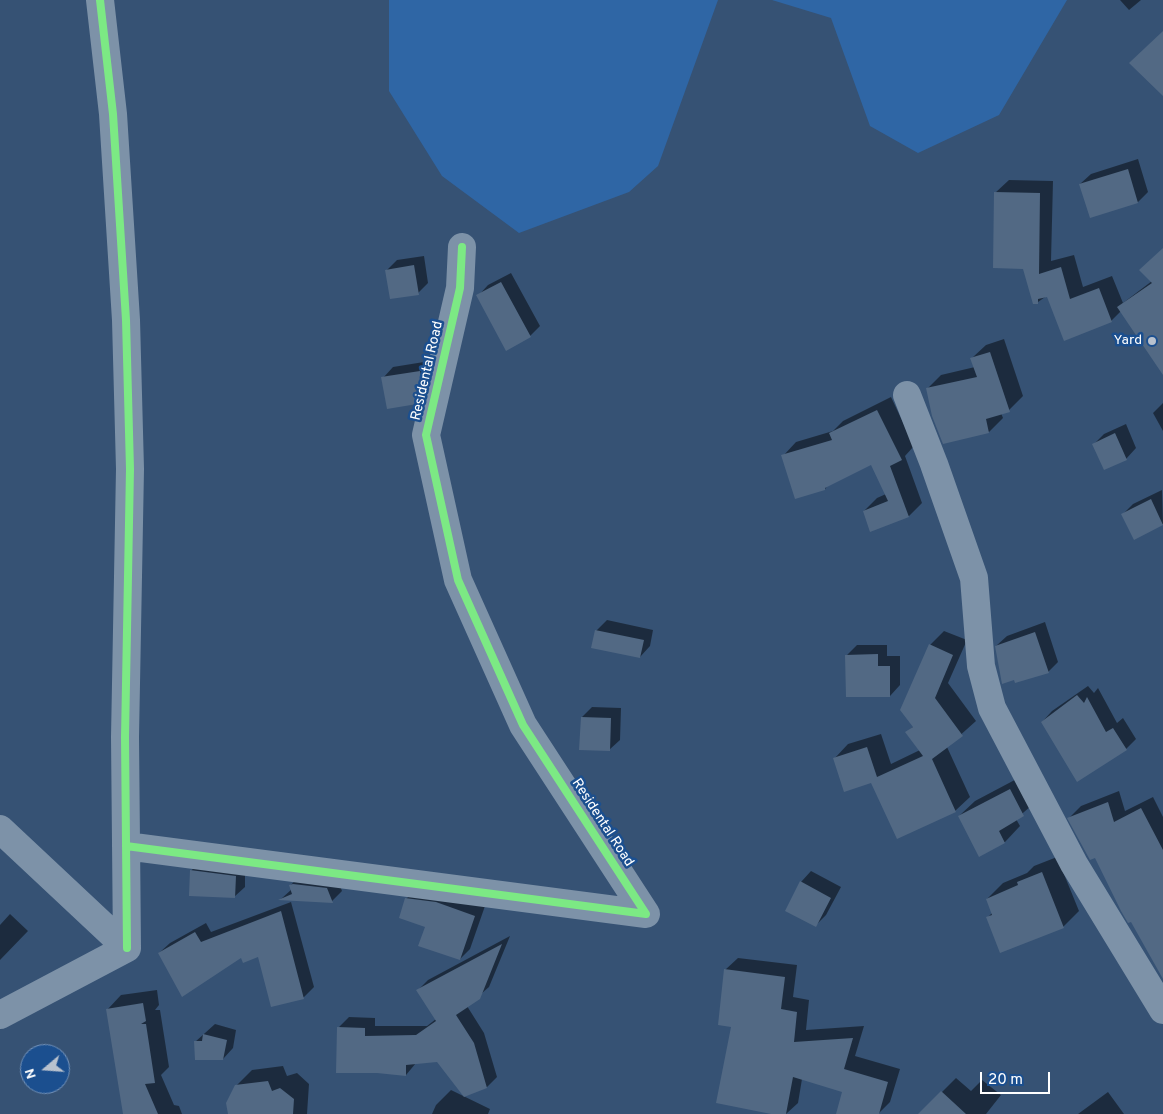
<!DOCTYPE html>
<html>
<head>
<meta charset="utf-8">
<style>
  body { margin:0 }
  #map { position:relative; width:1163px; height:1114px; overflow:hidden; background:#365274; font-family:Overpass,sans-serif }
  canvas { display:block }
  .north { position:absolute; left:20px; top:1044px; width:50px; height:50px; box-sizing:border-box; background:#1b4f8f; border:1px solid #7695bc; border-radius:50%; rotate:252deg; font-size:14px; font-weight:700; line-height:20px; text-align:center; color:#fff }
  .north::after { content:''; display:block; margin:auto; width:18px; height:22px; background:#b9c2ce; clip-path:polygon(50% 0,100% 100%,50% 72%,0 100%) }
  .scale { position:absolute; left:980px; top:1072px; width:70px; height:22px; box-sizing:border-box; border:2px solid #fff; border-top:0; padding-left:6px; font-size:15px; line-height:18px; white-space:nowrap; color:#fff; -webkit-text-stroke:4px #1b4f8f; paint-order:stroke }
</style>
</head>
<body>
<div id="map">
<canvas width="1163" height="1114"></canvas>
<div class="north">N</div>
<div class="scale">20 m</div>
</div>
<script>
const c = document.querySelector('canvas').getContext('2d');
c.lineJoin = 'round';
function fill(path, color) {
  c.fillStyle = color;
  c.fill(path, 'evenodd');
}
function strokePath(path, color, width, dash) {
  c.strokeStyle = color;
  c.lineWidth = width;
  c.lineCap = dash ? 'butt' : 'round';
  c.setLineDash(dash || []);
  c.stroke(path);
}
function label(font, color, halo, rows, align = 'center') {
  c.font = font + ' Overpass,sans-serif';
  c.lineWidth = 5;
  c.setLineDash([]);
  c.textBaseline = 'middle';
  c.strokeStyle = halo;
  c.fillStyle = color;
  for (const [text, x, y, turn = 0] of rows) {
    c.save();
    c.translate(x, y);
    c.rotate((+turn || 0) * Math.PI / 180);
    c.textAlign = isNaN(turn) ? turn : align;
    if (halo) c.strokeText(text, 0, 0);
    c.fillText(text, 0, 0);
    c.restore();
  }
}
const green = new Path2D(`
  M389,0H718L658,166L629,192L519,233L442,176L389,91Z
  M772,0H1067L999,115L918,153L870,126L831,18Z`);
const shadow = new Path2D(`
  M1120,0H1141L1129,10Z
  M1138,159L1148,192L1138,202L1080,184L1091,174Z
  M1009,180L1053,181L1051,261L1074,255L1083,287L1112,276L1123,303L1152,281L1163,249V297L1121,311L1111,321L1048,295L1038,302L995,193Z
  M424,256L428,283L418,293L387,270L397,260Z
  M511,273L540,326L530,336L478,296L488,285Z
  M1004,339L1023,396L1009,410L1001,413L1003,418L989,432L927,389L941,375L975,367L972,358L986,345Z
  M430,361L427,392L417,403L383,378L393,367Z
  M891,397L914,446L905,456L922,503L909,516L864,511L877,498L886,494L871,463L829,484L825,489L783,456L796,442L833,431L843,421Z
  M1163,403V431L1153,413Z
  M1126,424L1136,448L1126,459L1094,444L1104,434Z
  M1162,490L1163,524L1134,538L1123,514L1133,504Z
  M607,620L653,630L650,646L640,657L596,631Z
  M1045,622L1058,662L1048,672L996,646L1007,636Z
  M944,631L967,640L948,683L976,721L947,747L970,797L955,811L834,759L848,744L881,734L891,764L920,750L907,732L914,726L930,645Z
  M857,645H887V656H900V685L890,696L847,655Z
  M1088,686L1094,693L1098,688L1117,723L1123,718L1136,739L1126,749L1042,722L1052,711Z
  M592,707L621,708L620,740L609,750L582,717Z
  M1026,774L1039,799L1016,819L1020,826L1005,842L979,855L959,816L975,801Z
  M1119,791L1125,811L1153,797L1163,817V976L1096,857L1069,818L1081,806Z
  M1057,857L1079,911L1063,927L988,917L993,912L987,899L1003,883L1027,873L1034,866Z
  M201,860L245,866V887L234,897L191,871Z
  M811,871L841,887L826,915L815,926L801,882Z
  M300,875L337,878L342,891L332,901L281,899L292,889L290,886Z
  M417,889L485,906L470,949L460,959L427,926L406,899Z
  M291,902L314,987L304,997L272,1006L259,955L159,953L170,943L206,923L211,932Z
  M10,914L28,931L0,960V925Z
  M510,936L489,987L467,1006L484,1033L497,1077L487,1087L464,1095L437,1061L416,1063L406,1075L339,1027L349,1017L375,1018V1026H427L436,1019L418,990L428,980Z
  M738,958L797,965L793,997L809,1000L806,1030L864,1026L855,1056L900,1069L890,1102L878,1114H837L843,1091L802,1079L798,1103L786,1114H777L733,1026L725,970Z
  M157,990L159,1005L155,1010H160L169,1067L161,1075L174,1105L179,1106L182,1114H124L107,1010L121,995Z
  M215,1024L236,1030L233,1048L223,1059L195,1042Z
  M283,1066L287,1076L297,1073L309,1084L307,1114H229L236,1086L252,1070Z
  M956,1078L971,1091L982,1080L1001,1095L986,1114H930L925,1109Z
  M451,1090L490,1109L488,1114H432L436,1105Z
  M1108,1092L1124,1114H1078Z`);
const building = new Path2D(`
  M1163,31V96L1129,63Z
  M1128,169L1138,203L1090,218L1079,184Z
  M994,192L1040,193L1039,274L1061,267L1070,299L1099,288L1112,322L1064,341L1047,297L1038,299V304H1033L1023,269L993,268Z
  M1163,248V375L1117,307L1152,283L1139,270Z
  M414,265L419,295L390,299L385,270Z
  M501,282L531,337L506,351L476,295Z
  M990,352L1010,412L986,419L989,433L943,444L932,416L926,388L977,377L970,358Z
  M420,371L422,383L417,404L387,409L381,377Z
  M877,410L902,460L890,466L909,517L870,532L863,511L888,501L871,465L825,488V490L795,499L781,455L832,440L829,433Z
  M1115,433L1127,460L1104,470L1092,444Z
  M1151,499L1163,525L1134,540L1121,514Z
  M595,630L644,640L640,658L591,648Z
  M1035,632L1049,673L1015,683L1014,680L1002,684L995,646Z
  M929,644L953,655L935,698L963,736L932,759L956,812L897,839L871,783L844,792L833,758L867,747L877,777L923,756L905,732L913,727L900,710Z
  M878,654V666H890V697H846L845,655Z
  M1077,695L1084,703L1087,697L1106,732L1113,728L1127,750L1077,782L1041,722Z
  M581,717L611,718L610,751L579,750Z
  M1010,789L1024,816L999,831L1005,843L979,857L958,816Z
  M1108,802L1114,822L1141,808L1163,850V979L1131,922L1128,923L1121,911L1095,858L1090,860L1067,818Z
  M190,870L236,876L235,898L189,896Z
  M1042,872L1064,928L1000,953L986,917L992,915L986,899L1018,885L1017,882Z
  M800,881L831,898L816,927L785,911Z
  M293,884L327,888L333,903L278,900L292,894L289,885Z
  M405,898L436,902L475,916L460,960L418,946L425,927L399,918Z
  M281,911L304,999L271,1007L258,957L243,963L241,958L182,997L158,953L195,932L201,942Z
  M502,944L480,999L456,1015L474,1043L487,1088L464,1097L437,1062L406,1065V1076L377,1073H336L337,1027L365,1028V1036L416,1035L436,1021L416,990Z
  M724,969L785,977L781,1009L797,1012L794,1042L853,1038L844,1069L888,1082L879,1114H836L842,1092L793,1077L786,1114H771L716,1103L731,1027L718,1025Z
  M143,1003L146,1021L141,1024H146L155,1083L145,1084L158,1114H123L106,1009Z
  M203,1034L227,1040L223,1060H195L194,1041H202Z
  M268,1081L272,1091L280,1088L294,1099L293,1114H228L226,1103L235,1085Z
  M941,1091L966,1114H918Z`);
const street = new Path2D(`
  M100,0L113,114L126,320L130,469L125,737L127,948
  M907,395L934,464L974,578L981,666L992,708L1074,864L1163,1010
  M0,829L127,948
  M126,846L646,914L523,725L458,580L426,435L460,288L462,247
  M0,1015L127,948`);
const cycleway = new Path2D(`
  M100,0L113,114L126,320L130,469L125,737L127,948
  M126,846L646,914L523,725L458,580L426,435L460,288L462,247`);
const markers = [
  [1152,341,5,"#b9c2ce"]
];
const poiNames = [
  ["Yard",1142,341]
];
const streetNames = [
  ["Residental Road",428,371,-77],
  ["Residental Road",602,823,57]
];
fill(green, '#2f66a5');
fill(shadow, '#0007');
fill(building, '#526984');
strokePath(street, '#7d92a8', 28);
strokePath(cycleway, '#7ce984', 8);
for (const [x, y, r, color] of markers) {
  const dot = new Path2D();
  dot.arc(x, y, r, 0, 2 * Math.PI);
  c.fillStyle = color;
  c.fill(dot);
  strokePath(dot, '#1b4f8f', 2);
}
label('14px', '#fff', '#1b4f8f', poiNames, 'right');
label('14px', '#fff', '#1b4f8f', streetNames);
</script>
</body>
</html>
